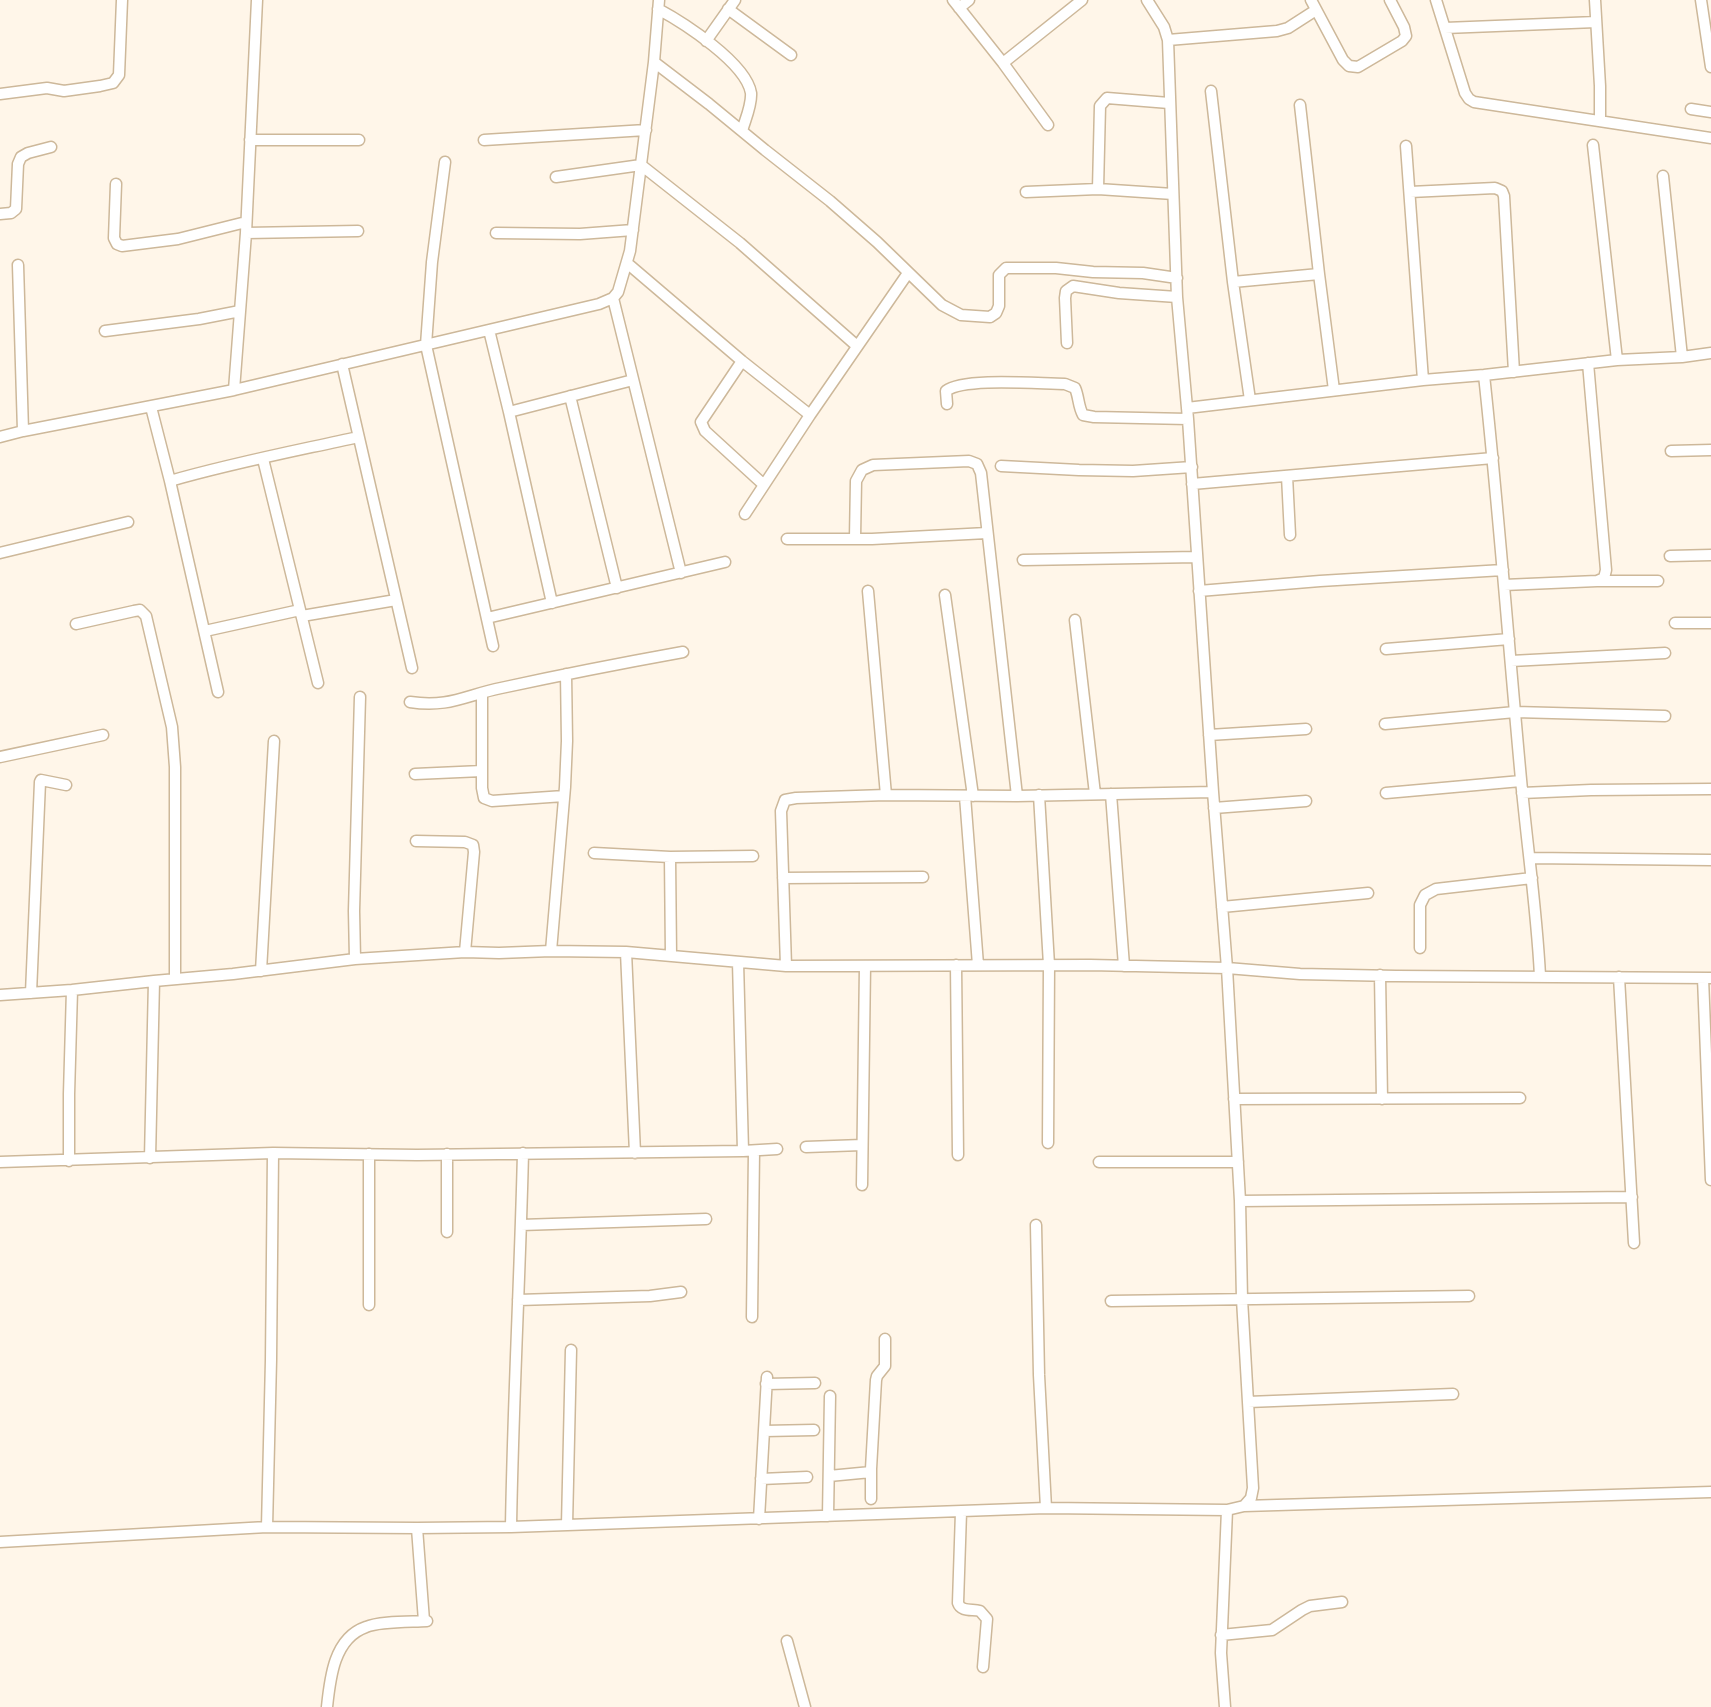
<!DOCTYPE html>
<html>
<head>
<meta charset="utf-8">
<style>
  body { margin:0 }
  canvas { display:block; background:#fff6e9 }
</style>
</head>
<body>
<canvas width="1711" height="1707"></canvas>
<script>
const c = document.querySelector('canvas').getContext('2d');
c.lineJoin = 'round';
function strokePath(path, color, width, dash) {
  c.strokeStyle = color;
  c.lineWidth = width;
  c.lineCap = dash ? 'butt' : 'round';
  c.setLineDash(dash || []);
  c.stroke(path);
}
const minor = new Path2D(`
  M953,0L1003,63L1048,125
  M1147,0L1164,27L1168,40L1177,297L1188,419L1213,792L1227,968L1240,1201L1242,1299L1253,1488L1251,1498L1244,1506
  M1311,0L1343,60L1349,66L1358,67L1402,41L1406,36L1404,27L1390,0
  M1436,0L1465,93L1469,99L1474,102L1711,138
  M1595,0L1600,86V121
  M1701,0L1711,67
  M959,8L969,0
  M658,9C684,23 746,63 751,93C752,105 745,120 742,131
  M728,9L791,55
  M1445,28L1596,22
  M1168,40L1277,31L1288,28L1316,10
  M706,41L735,0
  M654,62L709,104L765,150L830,201L877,242L942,305L961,315L990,317L996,313L999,306V275L1006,268H1056L1093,272L1143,273L1177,278
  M1003,63L1082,0
  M1211,91L1233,282L1250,400
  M0,94L47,88L64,91L100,86L113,83L119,75L122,0
  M1300,105L1319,274L1334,390
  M1691,109L1711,112
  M250,140H359
  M484,140L646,130
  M1593,145L1617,360
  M1406,146L1423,380
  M445,162L432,262L426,345L493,646
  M1663,176L1682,357
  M556,177L641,165L740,243L857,346
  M116,184L114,238L117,244L122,246L178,239L246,222
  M1098,189L1100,106L1107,98L1169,103
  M1026,192L1098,189L1173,194
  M1410,192L1495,188L1502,191L1504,196L1514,372
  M0,214L11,213L16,209L18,164L21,157L28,153L51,147
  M246,233L358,231
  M496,233L580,234L633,230
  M627,263L742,361L810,415
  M18,265L23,431
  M1233,282L1319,274
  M613,298L681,573
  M489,330L509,412L633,380
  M105,331L199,319L240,311
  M1067,343L1065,298L1066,291L1073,286L1119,293L1177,297
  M742,361L701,422L705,431L764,485
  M342,364L412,668
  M1484,375C1499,513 1509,652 1522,790C1528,852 1537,914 1540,976
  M234,390L246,233L257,0
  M570,396L617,588
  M947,404L946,391C964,377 1040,384 1065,384L1075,388C1079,397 1078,406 1083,415L1094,417L1188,419
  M151,407L170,481L218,692
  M1187,408L1423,380L1484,375L1617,360L1682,357L1711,353
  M509,412L552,603
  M0,437L23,431L234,390L599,304L613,298L618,292L630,251L654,62L659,0
  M1671,451L1711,450
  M263,459L318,683
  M1001,466L1079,470L1133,471L1192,467
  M1287,476L1290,535
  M170,481C232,463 295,451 358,437
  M1192,484L1493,458
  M745,514L810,415L908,273
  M855,538L856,481L862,470L873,465L969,461L977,464L981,473L1017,796
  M787,539H872L987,533
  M0,553L128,522
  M1670,556L1711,555
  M1023,560L1197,557
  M1598,581H1658
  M1504,585L1597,581L1604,578L1606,570L1588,363
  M868,591L886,795
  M1199,591L1320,581L1503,570
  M945,595L973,796
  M302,616L396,600
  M487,618L725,562
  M1075,620L1095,794
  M1675,623H1711
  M76,624L134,611L140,610L146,616L172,727L175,767V979
  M205,631L300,610
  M1386,649L1509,639
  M1511,661L1665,653
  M482,693V788L484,798L492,801L564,796
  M410,702C449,708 466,695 501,688C561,675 622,663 683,652
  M1385,724L1515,712L1665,716
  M1209,735L1306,729
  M0,757L103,735
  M415,774L482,771
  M1386,793L1521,781
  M1522,793L1591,790L1711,789
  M1111,794L1124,966
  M1039,795L1049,965L1048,1143
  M965,796L978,965
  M1214,808L1306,801
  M416,841L465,842L473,845L474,852L465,952
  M594,853L670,857L753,856
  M670,857L671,956
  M1530,858L1711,860
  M783,878L923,877
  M1222,907L1368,893
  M1420,948V905L1425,895L1436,889L1532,878
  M551,951L565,787L567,741L566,674
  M626,952L635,1153
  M355,959L354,911L360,697
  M738,962L743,1151
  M956,965L958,1155
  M786,966L781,811L785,800L796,798L886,795L1017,796L1213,792
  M261,971L274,741
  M1380,975L1382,1099
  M1619,977L1634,1243
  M1703,978L1711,1180
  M31,993L40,782L41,780L66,785
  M0,995L72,990L154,981L233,974L355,959L465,952L499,953L551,951L626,952L786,966L1090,965L1227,968L1300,974L1396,976L1711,978
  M1234,1099L1520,1098
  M806,1147L862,1145
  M369,1154V1305
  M150,1158L154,981
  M69,1161V1094L72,990
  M0,1162L273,1153L417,1155L743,1151L777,1149
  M1099,1162H1238
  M862,1185L865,966
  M1240,1201L1632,1197
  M521,1225L706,1219
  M1036,1225L1039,1375L1046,1508
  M447,1232V1154
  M518,1300L650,1296L681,1292
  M1111,1301L1469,1296
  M752,1317L754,1151
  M766,1384L815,1383
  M1248,1402L1453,1394
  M764,1431L814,1430
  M829,1476L871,1472
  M761,1479L807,1477
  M871,1499V1469L876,1380L877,1376L885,1366V1339
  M961,1512L958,1603C961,1612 972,1609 980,1611L987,1619L983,1667
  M828,1516L830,1396
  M759,1519L767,1377
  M567,1525L571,1350
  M267,1527L271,1360L273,1153
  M511,1527C513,1402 520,1278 523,1153
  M417,1528L424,1621
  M0,1542L267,1527L417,1528L511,1527L1046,1508L1227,1510L1244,1506L1711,1492
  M1221,1635L1272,1630L1302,1610L1310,1606L1342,1602
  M787,1641L805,1707
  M327,1707C330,1678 334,1638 366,1627C380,1621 410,1622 427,1621
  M1225,1707L1221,1653L1227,1510`);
strokePath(minor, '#cdb89a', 13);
strokePath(minor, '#fff', 10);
</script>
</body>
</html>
